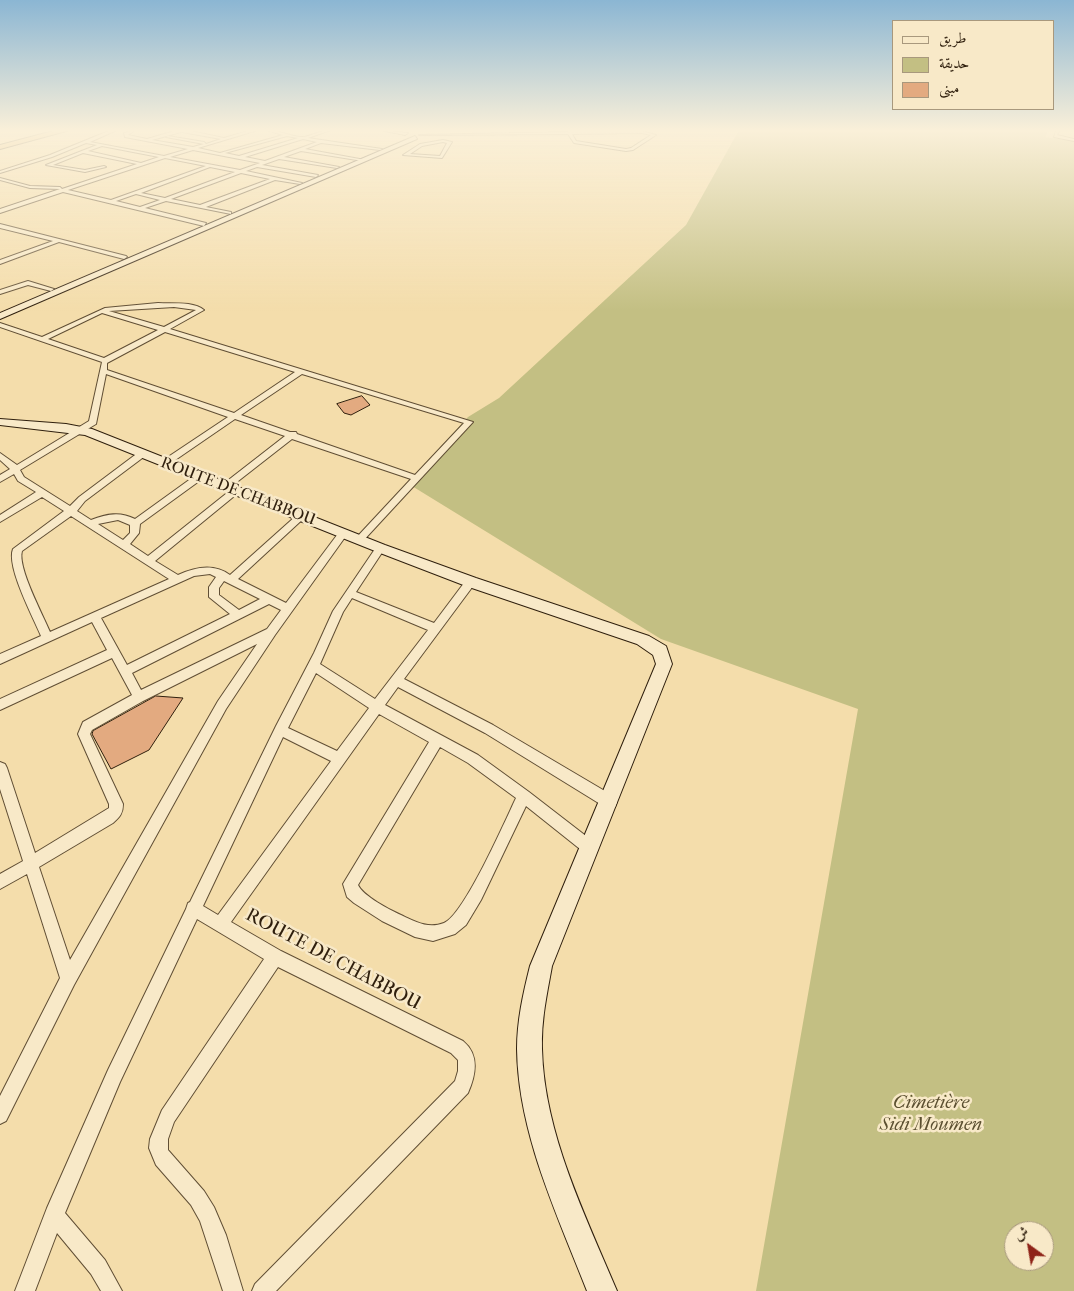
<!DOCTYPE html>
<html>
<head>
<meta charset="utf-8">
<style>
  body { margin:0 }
  #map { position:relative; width:1074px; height:1291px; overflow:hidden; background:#f4ddab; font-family:"IM FELL French Canon",Amiri,serif }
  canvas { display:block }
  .legend { position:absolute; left:892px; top:20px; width:162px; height:90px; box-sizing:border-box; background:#f8e9c8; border:1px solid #a8987d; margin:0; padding:6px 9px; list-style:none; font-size:15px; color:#2f1f0d }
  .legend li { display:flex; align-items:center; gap:10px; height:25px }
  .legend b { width:25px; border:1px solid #a8987d }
  .north { position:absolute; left:1004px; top:1221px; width:50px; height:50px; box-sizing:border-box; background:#f8e9c8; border:1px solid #a8987d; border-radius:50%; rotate:328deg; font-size:14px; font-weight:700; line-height:20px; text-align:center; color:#2f1f0d }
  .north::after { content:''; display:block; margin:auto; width:18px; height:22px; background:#8f2418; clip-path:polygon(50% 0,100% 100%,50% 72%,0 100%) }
</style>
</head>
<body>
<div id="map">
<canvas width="1074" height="1291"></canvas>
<ul class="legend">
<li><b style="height:6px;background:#f8e9c8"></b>طريق</li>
<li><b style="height:14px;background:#c3bf83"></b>حديقة</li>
<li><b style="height:14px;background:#e3aa80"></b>مبنى</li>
</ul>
<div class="north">ش</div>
</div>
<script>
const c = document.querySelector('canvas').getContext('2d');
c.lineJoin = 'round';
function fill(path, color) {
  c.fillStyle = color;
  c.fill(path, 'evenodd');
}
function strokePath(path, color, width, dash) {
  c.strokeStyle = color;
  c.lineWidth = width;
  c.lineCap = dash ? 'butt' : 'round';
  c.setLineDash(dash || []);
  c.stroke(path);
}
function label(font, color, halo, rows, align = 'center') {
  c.font = font + ' "IM FELL French Canon",serif';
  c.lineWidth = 5;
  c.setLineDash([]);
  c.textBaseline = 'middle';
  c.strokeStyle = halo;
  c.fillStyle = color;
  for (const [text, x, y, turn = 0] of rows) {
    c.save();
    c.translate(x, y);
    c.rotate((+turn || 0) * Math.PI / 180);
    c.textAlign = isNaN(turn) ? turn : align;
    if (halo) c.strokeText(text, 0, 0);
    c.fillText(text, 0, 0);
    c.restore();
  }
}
const green = new Path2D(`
  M739,130H1048L1046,137L1074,141V1291H756L858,709L661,639L407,483L468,417L499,398L686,225ZM1014,1231H1044V1261H1014Z`);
const building = new Path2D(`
  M362,396L370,405L351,415L344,413L337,404Z
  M156,696L183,698L149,750L111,769L92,734L93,731Z`);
const street = new Path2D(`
  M111,130H117L90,142L164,156L188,149L125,137L124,133L135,130L128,135L147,139L178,130H186L224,138L251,130H258L198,148L220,153L283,135L266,130C279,130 291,137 303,137C312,136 321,130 331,130L308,138L382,149L380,150L321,143L305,149L365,160L363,161L301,151L284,157L339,167L337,168L279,159L262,165L318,175L316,177L257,167L246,171L302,183L300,184L275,180L206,207L231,212V214L166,201L145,208L206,223L204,226L63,192L0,213V209L60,189L30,188L0,180V178L30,186L60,187L62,189L137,164L83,153L53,165L85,170L104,166L106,167L85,172L46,165L97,145L86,143L52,157L0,173V171L50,155ZM181,132H182L221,139L206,144L204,142L168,136L166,137L204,144L193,147L152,140ZM287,136L298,138L239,156L225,153ZM303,139L317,142L265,161L245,157ZM102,146L159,157L141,163L88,151ZM193,150L260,163L240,170L170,157ZM165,158L206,166L111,200L68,190ZM210,167L235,172L165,198L141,193ZM241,173L270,179L200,205L171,199ZM136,194L160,200L140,207L116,201Z
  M567,130L642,131L656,135L633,150L626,151L574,143L568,134L419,135L568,132ZM642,133L651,135L631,148L626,149L576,141L572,134Z
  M1056,130H1060L1057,135L1074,139V141L1054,137Z
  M443,140L452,142L442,158L403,155L420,144ZM443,142L447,143L440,156L410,154L422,146Z
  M0,224L126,256L127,257L124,259L59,242L0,264V260L53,241L0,228Z
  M28,281L54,289L51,291L28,285L0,294V290Z
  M158,303C172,304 193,301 204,310L170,329L473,422L362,542H356L354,540L356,538L411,479L292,439L228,489H222V485L285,436L235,419L168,465H162V461L228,417L106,374L96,424L20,470L24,477L70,506L79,497L139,452H145V456L85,501L77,511L91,520C106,514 120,511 135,519L196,475H202V479L140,524L139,533L130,544L148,556L232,489H238V493L155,561L178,575C195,567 214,563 230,575L297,515H303V519L238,579L286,603L340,531H346L348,533L275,635L226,709L74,985L6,1121L0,1124V1096L60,978L27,874L0,889V874L23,861L0,789V762L5,764L7,768L35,853L109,808V804L78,734L83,722L132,695L112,658L0,710V699L107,650L92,622L0,664V654L41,636C33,617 6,566 13,549L64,511L42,497L0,522V515L36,492L18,481L14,474L0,482V475L10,469L0,460V453L17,465L89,421L102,362L0,327V323L42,337L105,308ZM174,307L196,310L164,327L109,311ZM102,313L158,330L104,358L48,339ZM165,332L295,372L234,413L107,370V363ZM302,374L464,423L415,475L297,434L296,432H290L241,415ZM71,516L169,579L50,632C43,615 17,567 22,551ZM118,520L130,525V533L123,540L98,524ZM210,574L216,577L209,587V597L230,614L127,665L101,618L194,576ZM224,581L260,599L239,610L219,595V588ZM269,604L281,610L267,629L141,690L132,673ZM257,644L218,701L70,960L39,867L113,823C120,817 123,813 123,804L90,734L92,730L143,701Z
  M380,545L385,548L356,592L434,623L467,579L471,578L476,582L404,679L493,725L615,797L617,802L615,807L610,808L605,807L485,733L398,687L385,705L478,755L529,792L595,843L597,848L595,853L590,855L585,853L526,806L481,900L466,925L455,934L433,941L415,937L382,921L354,903L347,897L343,884L429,742L379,714L231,922L281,951L463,1041C480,1055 476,1075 468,1093L276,1291H252L255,1284L455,1081L458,1071V1060L451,1053L278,967L174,1122L168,1139V1150L204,1191L214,1207L226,1235L243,1291H223L200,1221L191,1205L156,1165L149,1148L150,1139L162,1110L264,959L197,919L120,1082L65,1213L105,1260L122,1291H101L91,1274L57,1233L35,1291H15L47,1208L108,1070L186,909L188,903L190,902L276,726L314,653L333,611L377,546ZM352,598L428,630L375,699L320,664L343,612ZM316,673L369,708L337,751L288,728ZM283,737L331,761L218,915L203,906ZM440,747L468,763L516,798C505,821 464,915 444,923C428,929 416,922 401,915C390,910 363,896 358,885Z`);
const secondary = new Path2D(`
  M380,130L408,133L405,135Z
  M415,136L417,139L0,319V313Z
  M0,419L66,424L92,429L385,545L476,578L649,636L666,646L672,664L552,966C547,994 541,1020 542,1049C544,1133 585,1215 617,1291H587C557,1214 518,1133 517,1049C517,1021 523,994 530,966L656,664L653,655L637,644L466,586L375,551L85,435L0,425Z`);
const highway = new Path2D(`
  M57,130H70L0,149V145Z`);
const streetNames = [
  ["ROUTE DE CHABBOU",238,492,21]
];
const nearStreetnames = [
  ["ROUTE DE CHABBOU",333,960,28]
];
const nearParknames = [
  ["Cimetière",931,1103],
  ["Sidi Moumen",931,1125]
];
fill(green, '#c3bf83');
fill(building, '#e3aa80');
strokePath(building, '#2f1f0d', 1);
strokePath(street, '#604e34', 2);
strokePath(secondary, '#2f1f0d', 2);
strokePath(highway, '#2f1f0d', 2);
fill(street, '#f8e9c8');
fill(secondary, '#f8e9c8');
fill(highway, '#eabe76');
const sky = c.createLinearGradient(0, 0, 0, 311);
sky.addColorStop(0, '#8bb6d3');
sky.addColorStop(0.42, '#faf0d9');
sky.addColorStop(1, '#faf0d900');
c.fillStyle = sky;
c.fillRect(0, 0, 1074, 311);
label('16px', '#2f1f0d', '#f8e9c8', streetNames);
label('19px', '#2f1f0d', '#f8e9c8', nearStreetnames);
label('italic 19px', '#5b4f30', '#f8e9c8', nearParknames);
</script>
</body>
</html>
